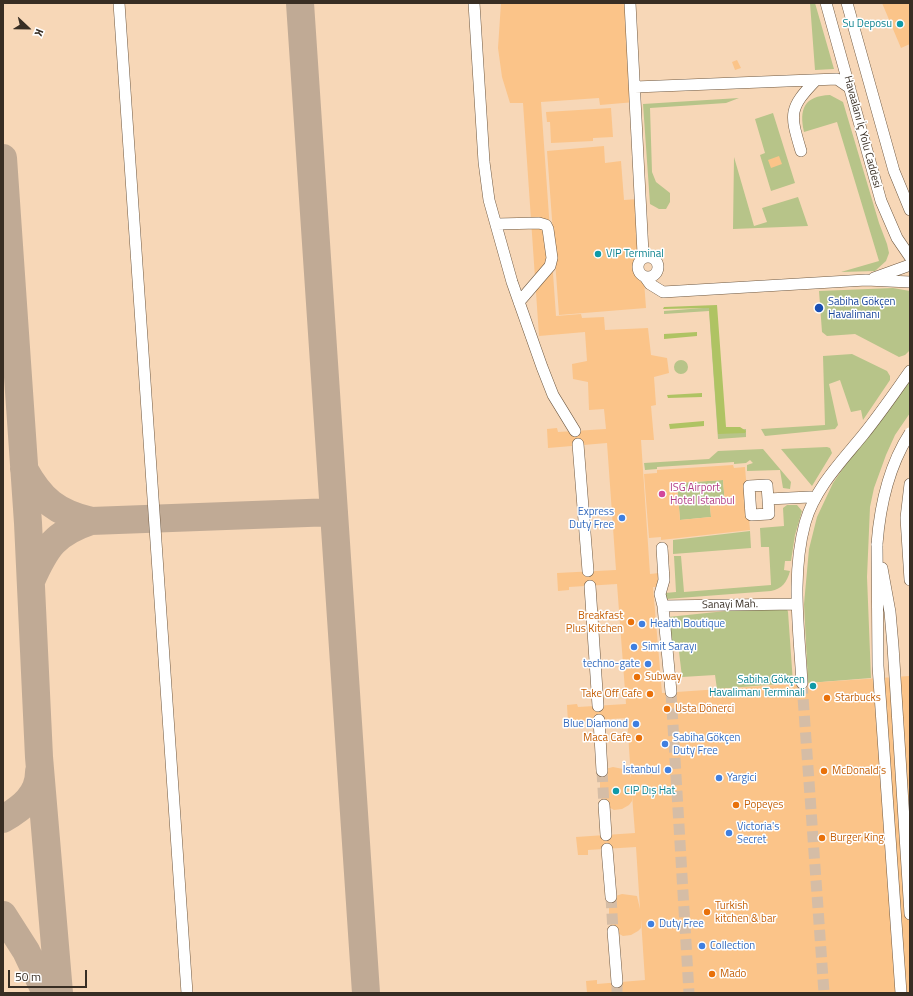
<!DOCTYPE html>
<html>
<head>
<meta charset="utf-8">
<style>
  body { margin:0 }
  #map { position:relative; width:913px; height:996px; overflow:hidden; background:#fce1c7; font-family:"Titillium Web",sans-serif }
  canvas { display:block }
  .frame { position:absolute; inset:0; border:4px solid #382e24; pointer-events:none }
  .north { position:absolute; left:8px; top:8px; width:40px; height:40px; -webkit-text-stroke:3px #fff; paint-order:stroke; rotate:112deg; font-size:11px; font-weight:700; line-height:16px; text-align:center; color:#382e24 }
  .north::after { content:''; display:block; margin:auto; width:14px; height:18px; background:#382e24; clip-path:polygon(50% 0,100% 100%,50% 72%,0 100%) }
  .scale { position:absolute; left:8px; top:970px; width:79px; height:18px; box-sizing:border-box; border:2px solid #382e24; border-top:0; padding-left:5px; font-size:12px; line-height:14px; white-space:nowrap; color:#382e24; -webkit-text-stroke:3px #fff; paint-order:stroke }
</style>
</head>
<body>
<div id="map">
<canvas width="913" height="996"></canvas>
<div class="frame"></div>
<div class="north">K</div>
<div class="scale">50 m</div>
</div>
<script>
const c = document.querySelector('canvas').getContext('2d');
c.lineJoin = 'round';
function fill(path, color) {
  c.fillStyle = color;
  c.fill(path, 'evenodd');
}
function strokePath(path, color, width, dash) {
  c.strokeStyle = color;
  c.lineWidth = width;
  c.lineCap = dash ? 'butt' : 'round';
  c.setLineDash(dash || []);
  c.stroke(path);
}
function label(font, color, halo, rows, align = 'center') {
  c.font = font + ' "Titillium Web",sans-serif';
  c.lineWidth = 3;
  c.setLineDash([]);
  c.textBaseline = 'middle';
  c.strokeStyle = halo;
  c.fillStyle = color;
  for (const [text, x, y, turn = 0] of rows) {
    c.save();
    c.translate(x, y);
    c.rotate((+turn || 0) * Math.PI / 180);
    c.textAlign = isNaN(turn) ? turn : align;
    if (halo) c.strokeText(text, 0, 0);
    c.fillText(text, 0, 0);
    c.restore();
  }
}
const built = new Path2D(`
  M3,3H910V993H3Z`);
const green = new Path2D(`
  M810,3H815L834,69L815,70Z
  M830,95L843,102L879,223L887,244L889,253L886,261L875,271L841,272L879,261L837,122L804,132C799,109 804,96 830,95Z
  M739,98L726,103L650,108L652,172L656,182L670,193V202L666,209H659L650,204L643,104Z
  M773,113L795,183L771,191L760,155L765,153L755,119Z
  M734,157L754,226L767,222L762,208L798,197L808,226L733,229Z
  M893,288L910,291V350L905,355L899,357L855,334L827,336L822,332L819,291Z
  M716,307L725,431L746,429V437L718,439L709,311L664,314V311Z
  M852,354L887,371L890,376V380L863,420L861,410L851,412L840,380L829,384L838,425L835,429L765,436L761,429L825,425L823,356Z
  M674 367a7 7 0 1 1 14 0a7 7 0 1 1-14 0Z
  M910,371V413L895,435L886,455L874,488L870,507L867,577L871,678L808,683L804,604L809,549L817,517L833,483Z
  M827,447L830,448L832,453L812,486L781,449Z
  M763,449L791,482L790,489L783,488L780,470L747,471V465L753,463L750,460L746,463L734,464V462L657,467V469L645,470L644,463L709,459L718,451Z
  M723,480L725,504L710,505L711,517L680,520L677,483Z
  M787,505H797L802,511L795,535L791,561H785L784,570L790,571C787,582 782,589 771,591L666,599L665,593L676,592L674,556H681L684,592L771,585L769,547H761L760,528L784,526L783,508Z
  M750,531L751,548L673,554V540Z
  M774,606L787,609L788,612L793,683L717,689L715,675L682,677L678,643H670L668,617Z`);
const forest = new Path2D(`
  M717,305L726,427H740L746,431L745,433L718,434L709,308L663,309L664,307Z
  M697,332V336L664,339V334Z
  M702,393V397L668,398L667,395Z
  M704,421V426L670,429L669,424Z`);
const taxiway = new Path2D(`
  M300,3L366,993
  M3,158L28,523L39,757L59,993
  M24,469C41,500 57,513 91,521L334,512
  M31,581C46,547 55,533 91,521
  M3,819C22,808 39,795 39,772
  M3,915L26,951L46,993`);
const building = new Path2D(`
  M501,3H627L635,102L600,105L599,98L541,102L556,316L581,314L582,318L604,317L605,330L648,328L651,355L667,358L669,373L654,377L656,405L651,406L654,440H641L650,574L659,573L660,587H653L662,693L909,676L910,993H587L586,981L597,980V984L645,980L641,919V928L638,931L631,935L623,936L612,930L609,914V898L622,894L637,896L640,909L636,847L588,850V855H578L576,837L635,833L632,795V801L629,805L622,809L614,810L603,804L600,788V772L605,769L613,767L628,770L631,778L627,718L578,721L579,723H568L567,705L577,704L578,707L626,704L617,584L569,587V590L558,591L557,573L616,570L607,443L548,448L547,429L557,428L558,432L606,429L604,409L589,410L588,382L573,379L572,364L587,361L585,332L539,336L523,103H510L502,77L498,48Z
  M882,3H910V44L901,48Z
  M737,60L741,68L735,70L732,62Z
  M611,108L613,137L593,138V141L551,143L550,122H547L546,112Z
  M604,146L605,163L621,161L624,200L638,199L646,308L559,315L547,151Z
  M779,156L782,164L771,168L768,160Z
  M733,465L734,468L745,467L750,530L661,540V537L649,538L644,474L657,473V470ZM723,480L725,504L710,505L711,517L680,520L677,483Z`);
const minorTunnel = new Path2D(`
  M802,683L824,993
  M671,692L689,993
  M602,771L604,805
  M611,897L613,931
  M617,982V993`);
const minor = new Path2D(`
  M119,3L187,993
  M474,3L484,162L489,200L512,282L542,367L553,395L575,431
  M630,3L643,253L641,259
  M826,3L881,201L897,238L910,257
  M847,3L894,171L910,210
  M635,87L837,79L850,88
  M801,151C790,114 788,109 816,80
  M497,224L539,223L546,225L548,229L552,258L550,266L519,302
  M638 267a10 10 0 1 1 20 0a10 10 0 1 1-20 0Z
  M645,277L650,284L663,292L866,280L910,282
  M874,278L910,265
  M578,444L588,571
  M910,484L906,518L910,580
  M767,485L769,514L751,515L749,486Z
  M768,499L810,497
  M877,544L878,666L901,993
  M662,548L664,580L660,594L663,606L671,692
  M882,568L890,612L893,646L910,914
  M590,586L598,706
  M663,606L796,604
  M802,683C799,629 791,575 805,523C815,488 841,462 863,435C880,414 895,392 910,371
  M599,720L602,771
  M604,805L606,835
  M607,849L611,897
  M613,931L617,982`);
const minorBridge = new Path2D(`
  M877,544C880,505 888,467 910,433`);
const markers = [
  [900,24,4,"#0f9aa8"],
  [598,254,4,"#0f9aa8"],
  [819,308,5,"#1a4fb4"],
  [662,494,4,"#d1479c"],
  [622,518,4,"#3f7fe0"],
  [631,622,4,"#e8710a"],
  [642,624,4,"#3f7fe0"],
  [634,647,4,"#3f7fe0"],
  [648,664,4,"#3f7fe0"],
  [637,677,4,"#e8710a"],
  [813,686,4,"#0f9aa8"],
  [650,694,4,"#e8710a"],
  [827,698,4,"#e8710a"],
  [667,709,4,"#e8710a"],
  [636,724,4,"#3f7fe0"],
  [639,738,4,"#e8710a"],
  [665,744,4,"#3f7fe0"],
  [668,770,4,"#3f7fe0"],
  [824,771,4,"#e8710a"],
  [719,778,4,"#3f7fe0"],
  [616,791,4,"#0f9aa8"],
  [736,805,4,"#e8710a"],
  [729,833,4,"#3f7fe0"],
  [822,838,4,"#e8710a"],
  [707,912,4,"#e8710a"],
  [651,924,4,"#3f7fe0"],
  [702,946,4,"#3f7fe0"],
  [712,974,4,"#e8710a"]
];
const cultureNames = [
  ["Su Deposu",892,24],
  ["VIP Terminal",606,254,"left"],
  ["Sabiha Gökçen",805,680],
  ["Havalimanı Terminali",805,693],
  ["CIP Dış Hat",624,791,"left"]
];
const streetNames = [
  ["Havaalanı İç Yolu Caddesi",862,132,75],
  ["Sanayi Mah.",730,605,-1]
];
const transitNames = [
  ["Sabiha Gökçen",828,302],
  ["Havalimanı",828,315]
];
const hotelNames = [
  ["ISG Airport",670,488],
  ["Hotel Istanbul",670,501]
];
const shopNames = [
  ["Express",614,512,"right"],
  ["Duty Free",614,525,"right"],
  ["Health Boutique",650,624],
  ["Simit Sarayı",642,647],
  ["techno-gate",640,664,"right"],
  ["Blue Diamond",628,724,"right"],
  ["Sabiha Gökçen",673,738],
  ["Duty Free",673,751],
  ["İstanbul",660,770,"right"],
  ["Yargici",727,778],
  ["Victoria's",737,827],
  ["Secret",737,840],
  ["Duty Free",659,924],
  ["Collection",710,946]
];
const foodNames = [
  ["Breakfast",623,616,"right"],
  ["Plus Kitchen",623,629,"right"],
  ["Subway",645,677],
  ["Take Off Cafe",642,694,"right"],
  ["Starbucks",835,698],
  ["Usta Dönerci",675,709],
  ["Maca Cafe",631,738,"right"],
  ["McDonald's",832,771],
  ["Popeyes",744,805],
  ["Burger King",830,838],
  ["Turkish",715,906],
  ["kitchen & bar",715,919],
  ["Mado",720,974]
];
fill(built, '#f7d7b7');
fill(green, '#b7c489');
fill(forest, '#afc363');
strokePath(taxiway, '#c0aa95', 28);
fill(building, '#fbc489');
strokePath(minorTunnel, '#d5bda6', 11, [11, 5.5]);
strokePath(minor, '#6f5942', 12);
strokePath(minor, '#fff', 11);
strokePath(minorBridge, '#6f5942', 12, []);
strokePath(minorBridge, '#fff', 11);
for (const [x, y, r, color] of markers) {
  const dot = new Path2D();
  dot.arc(x, y, r, 0, 2 * Math.PI);
  c.fillStyle = color;
  c.fill(dot);
  strokePath(dot, '#fff', 1.5);
}
label('11px', '#0d838f', '#fff', cultureNames, 'right');
label('11px', '#382e24', '#fff', streetNames);
label('11px', '#164399', '#fff', transitNames, 'left');
label('11px', '#b23c85', '#fff', hotelNames, 'left');
label('11px', '#366cbe', '#fff', shopNames, 'left');
label('11px', '#c56008', '#fff', foodNames, 'left');
</script>
</body>
</html>
